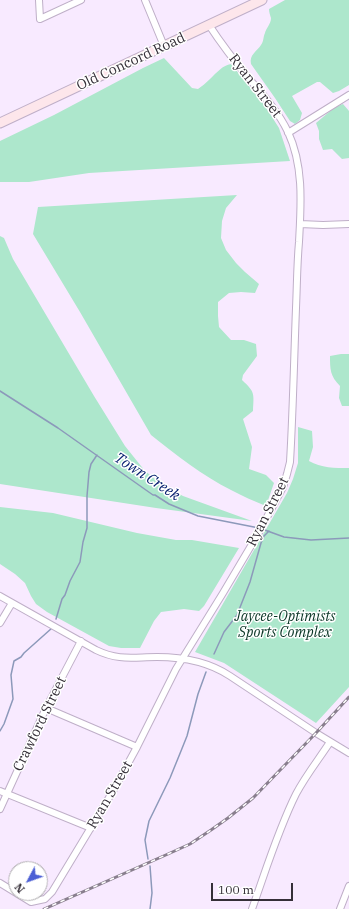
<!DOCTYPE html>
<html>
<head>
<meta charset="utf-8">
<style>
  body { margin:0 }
  #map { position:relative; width:349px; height:909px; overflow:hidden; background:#f8eaff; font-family:"IBM Plex Serif",serif }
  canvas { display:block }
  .north { position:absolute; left:8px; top:861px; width:40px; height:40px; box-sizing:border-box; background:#fff; border:1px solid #aeacaf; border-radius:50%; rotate:229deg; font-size:11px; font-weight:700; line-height:16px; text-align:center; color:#352f38 }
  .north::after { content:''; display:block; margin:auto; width:14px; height:18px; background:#4d60d5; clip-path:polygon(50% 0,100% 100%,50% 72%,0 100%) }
  .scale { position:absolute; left:211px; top:883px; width:82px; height:18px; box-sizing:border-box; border:2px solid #352f38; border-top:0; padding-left:5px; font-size:12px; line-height:14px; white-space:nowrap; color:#352f38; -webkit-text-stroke:3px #fff; paint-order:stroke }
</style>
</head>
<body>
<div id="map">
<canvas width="349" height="909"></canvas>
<div class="north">N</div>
<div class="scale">100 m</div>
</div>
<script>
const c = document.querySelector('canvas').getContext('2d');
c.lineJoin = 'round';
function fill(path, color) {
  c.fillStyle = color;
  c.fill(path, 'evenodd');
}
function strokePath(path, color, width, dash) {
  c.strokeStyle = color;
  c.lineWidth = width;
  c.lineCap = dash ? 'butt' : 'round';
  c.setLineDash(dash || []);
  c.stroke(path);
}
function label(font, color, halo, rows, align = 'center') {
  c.font = font + ' "IBM Plex Serif",serif';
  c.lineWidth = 3;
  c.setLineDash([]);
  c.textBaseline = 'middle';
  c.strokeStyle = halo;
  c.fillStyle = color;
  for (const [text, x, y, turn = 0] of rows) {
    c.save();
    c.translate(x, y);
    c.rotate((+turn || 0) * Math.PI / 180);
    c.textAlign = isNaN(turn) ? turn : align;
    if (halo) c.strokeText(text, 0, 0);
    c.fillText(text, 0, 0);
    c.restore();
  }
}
const green = new Path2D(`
  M285,0H349V85L339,91L333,93L320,82H317L292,96L302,113L300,120L295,124L290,121L275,98L251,64C249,55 257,51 261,45C264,41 263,37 265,33C266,28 271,24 271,18C270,15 269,12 269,9Z
  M164,58L192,88L198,89C202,86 206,83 210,79C216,73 223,65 231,64L265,106L279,128L290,161L89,173L29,182H0V141L54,115L143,68Z
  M343,104L349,111V158L342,159L332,149L323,150L319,139V131L316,123L335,107Z
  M237,195L226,208L222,221L221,238L226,250L236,263L245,272L259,284L255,293L241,292L229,293L218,302V316L219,327L231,340H244L256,344L257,356L243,375L242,380C255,392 254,393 253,411L243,419L252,447L249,469L266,475L274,483L266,506C254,501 242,496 231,490C203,476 176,455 151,435L80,312L33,234L38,207Z
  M0,236L4,238L13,259L94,396L125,446L145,471L163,485L183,496L252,521L156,508L0,484Z
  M341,354H349V406H342L339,398L340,386C330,376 330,369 330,356Z
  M298,427L312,431L313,447L309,461C321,468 335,468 349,468V687L316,723L224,663L195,652L287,493L293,479L298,463Z
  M0,507L53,513L137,533L176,540H192L239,548L204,606L199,611L184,609L161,612L154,621L140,648H121L109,646L47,612L36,604L31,596L25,583L15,574L0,564Z`);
const stream = new Path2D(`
  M0,391L58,428L153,495H155L169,504L198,516L259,528
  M262,529L284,537L311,540L349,538
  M56,619L62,599L65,595L70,581L80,562L83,542L87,528V496L89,472L91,464L97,455
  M214,654L224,632L237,615L250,582L261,543L264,536L269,531
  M0,731L4,724L13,699L11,675L14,661L21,657L24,653L52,628
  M148,859L145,840L149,821L170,778L181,751L187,736L198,694L206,672
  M150,866L152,893L150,909`);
const minor = new Path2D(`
  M39,0L40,19L81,0
  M145,0L164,46
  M288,133L349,95
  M300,224L323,225L349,224
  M0,596L96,650C119,661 133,657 157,657C182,657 209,662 230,676L316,733L349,753
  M0,623L12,603
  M46,708L137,747
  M0,791L91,828
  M0,809L46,708L81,641
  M0,883L31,902L45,899L52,892L113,791L137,747L176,669L223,593L258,534L283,487L287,474L290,462C293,411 294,360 296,308C297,286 297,264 299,242C301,205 304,166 288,132C279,113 265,97 251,81C236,63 222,45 209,25
  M252,909C266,870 278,830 296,794C306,775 319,759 330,742
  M340,909L349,886`);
const secondary = new Path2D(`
  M0,123L262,0`);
const rail = new Path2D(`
  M44,909L168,854L190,844L211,830L228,818L253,798L316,733L349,697`);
const streetNames = [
  ["Old Concord Road",131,62,-25],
  ["Ryan Street",255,86,52],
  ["Ryan Street",268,512,-63],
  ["Crawford Street",40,724,-64],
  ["Ryan Street",110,795,-60]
];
const parkNames = [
  ["Jaycee-Optimists",285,617],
  ["Sports Complex",285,633]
];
const waterNames = [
  ["Town Creek",147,477,33]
];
fill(green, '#ade7cc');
strokePath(stream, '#8c99ba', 1.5);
strokePath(minor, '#bfafc8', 8);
strokePath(secondary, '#bfafc8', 11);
strokePath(minor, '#fff', 6);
strokePath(secondary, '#fde6eb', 9);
strokePath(rail, '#897f8e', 3);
strokePath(rail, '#fff', 1.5, [4.5]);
label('14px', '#352f38', '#fff', streetNames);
label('italic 14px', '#093525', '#fff', parkNames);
label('italic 15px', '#082170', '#fff', waterNames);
</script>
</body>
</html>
